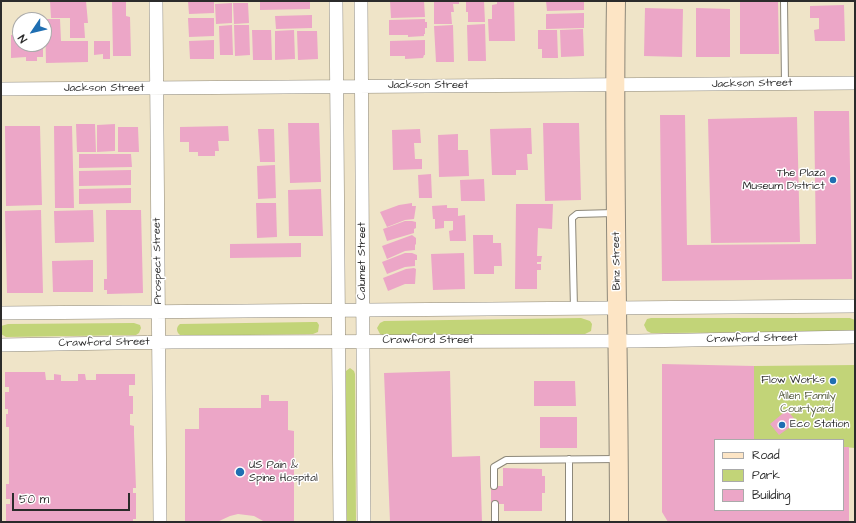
<!DOCTYPE html>
<html>
<head>
<meta charset="utf-8">
<style>
  body { margin:0 }
  #map { position:relative; width:856px; height:523px; overflow:hidden; background:#efe4c8; font-family:"Architects Daughter",sans-serif }
  canvas { display:block }
  .frame { position:absolute; inset:0; border:2px solid #2b2b2b; pointer-events:none }
  .legend { position:absolute; left:714px; top:439px; width:130px; height:72px; box-sizing:border-box; background:#fff; border:1px solid #aaa; margin:0; padding:5px 7px; list-style:none; font-size:12px; color:#2b2b2b }
  .legend li { display:flex; align-items:center; gap:8px; height:20px }
  .legend b { width:20px; border:1px solid #aaa }
  .north { position:absolute; left:12px; top:12px; width:40px; height:40px; box-sizing:border-box; background:#fff; border:1px solid #aaa; border-radius:50%; rotate:235deg; font-size:11px; font-weight:700; line-height:16px; text-align:center; color:#2b2b2b }
  .north::after { content:''; display:block; margin:auto; width:14px; height:18px; background:#1f6fb2; clip-path:polygon(50% 0,100% 100%,50% 72%,0 100%) }
  .scale { position:absolute; left:12px; top:493px; width:118px; height:18px; box-sizing:border-box; border:2px solid #2b2b2b; border-top:0; padding-left:5px; font-size:12px; line-height:14px; white-space:nowrap; color:#2b2b2b; -webkit-text-stroke:3px #fff; paint-order:stroke }
</style>
</head>
<body>
<div id="map">
<canvas width="856" height="523"></canvas>
<div class="frame"></div>
<ul class="legend">
<li><b style="height:5px;background:#fde5c5"></b>Road</li>
<li><b style="height:11px;background:#c2d478"></b>Park</li>
<li><b style="height:11px;background:#eca6c7"></b>Building</li>
</ul>
<div class="north">N</div>
<div class="scale">50 m</div>
</div>
<script>
const c = document.querySelector('canvas').getContext('2d');
c.lineJoin = 'round';
function fill(path, color) {
  c.fillStyle = color;
  c.fill(path, 'evenodd');
}
function strokePath(path, color, width, dash) {
  c.strokeStyle = color;
  c.lineWidth = width;
  c.lineCap = dash ? 'butt' : 'round';
  c.setLineDash(dash || []);
  c.stroke(path);
}
function label(font, color, halo, rows, align = 'center') {
  c.font = font + ' "Architects Daughter",sans-serif';
  c.lineWidth = 3;
  c.setLineDash([]);
  c.textBaseline = 'middle';
  c.strokeStyle = halo;
  c.fillStyle = color;
  for (const [text, x, y, turn = 0] of rows) {
    c.save();
    c.translate(x, y);
    c.rotate((+turn || 0) * Math.PI / 180);
    c.textAlign = isNaN(turn) ? turn : align;
    if (halo) c.strokeText(text, 0, 0);
    c.fillText(text, 0, 0);
    c.restore();
  }
}
const green = new Path2D(`
  M581,318L590,321L592,324L591,331L585,334L383,335L380,334L377,328L380,323L384,321Z
  M651,318H850L855,320V330L850,332L651,333L647,331L644,325L647,319Z
  M312,322H317L319,325L318,332L313,334L184,336L180,335C176,332 176,327 180,324Z
  M134,323L140,325L141,328L139,333L136,335L6,337L1,334V326L8,324Z
  M855,365V448L843,447V440H754V366Z
  M350,368L354,371L355,374L356,522H346V371Z`);
const building = new Path2D(`
  M50,1H86L88,23H84L85,38H70V18H51Z
  M112,1H126V16L130,17L131,56H113Z
  M188,1H214V13L189,14Z
  M260,1H310V9L260,10Z
  M390,1H424L425,17L391,18Z
  M434,1H459V4H453L454,12H451L452,24H434Z
  M461,1H484L485,22H468V12H466V2H461Z
  M497,1H514L515,41H489L488,19H492V5L497,4Z
  M546,1H584V10L547,11Z
  M740,1H778L779,54H740Z
  M232,3V23L216,24L215,4Z
  M233,3H248L249,23L234,24Z
  M844,5L845,41H815L814,30L819,29V18H810V6Z
  M645,8L683,9L682,57L644,56Z
  M696,8L730,9V57H696Z
  M584,13V28L546,29V14Z
  M312,15V28L276,29L275,16Z
  M188,18H214V36L189,37Z
  M45,19H60L61,41H88V62L46,63Z
  M425,19V22H427V28H425V34H424V36L408,37V35H389V20Z
  M485,24L486,61H468L467,25Z
  M232,25L233,55H220L219,26Z
  M234,25H249L250,55L235,56Z
  M453,25L454,62H436L434,26Z
  M583,29L584,56L561,57L560,30Z
  M252,30H271L272,60H253Z
  M294,30L295,59L275,60V31Z
  M538,30H557L558,58H542V49H538Z
  M297,31H317L318,59L298,60Z
  M11,35H20V44H43V57H37V61H26V57L11,58Z
  M214,40V59H190L189,41Z
  M425,40V55H424L423,58L405,59V56H390V41Z
  M94,41H110V59H103V54L94,55Z
  M814,111H849L852,279L662,281L660,115H685L687,245L816,244Z
  M797,117L800,242L711,243L708,119Z
  M288,123H319L321,182L290,183Z
  M543,123H579L581,200L545,201Z
  M76,124H95L96,152H77Z
  M115,124V151L97,152V125Z
  M5,126H40L42,205L6,206Z
  M54,126H72L74,208H55Z
  M228,126L229,141H218L219,151H215V156H198V152H189V142H180V127Z
  M118,127H138L139,152H118Z
  M531,128L532,154H527L528,170H516V175H492L490,129Z
  M258,129H274L275,162H260Z
  M420,129L421,143H414L415,159H422V169L393,170L392,130Z
  M458,134V150H468L469,176L439,177L438,135Z
  M79,154H131L132,167L79,168Z
  M275,165L276,198L258,199L257,166Z
  M131,170V185L79,186V171Z
  M431,174L432,198H419L418,175Z
  M484,179L485,201H461L460,180Z
  M131,188V203L79,204V189Z
  M321,189L323,236H289L288,190Z
  M256,203H276L277,237L257,238Z
  M412,203V206H416L414,219L405,220L387,227L380,212L399,205Z
  M516,204H553L552,229L538,228L537,256H542L541,262H537V264H541V270H537V289H515Z
  M447,205V208H458V216L465,215L466,241H450L449,231L453,230V221H444V228L435,229V219H433L432,206Z
  M41,210L43,293H7L5,211Z
  M93,210L94,242L55,243L54,211Z
  M106,210H141L143,293L107,294V290H104V279H107Z
  M405,221H412L416,222V228L414,229V233L387,241L383,229Z
  M412,235L416,238V244L415,245V250L405,251L387,259L382,246Z
  M473,235H493V243H501L502,266H494V274H474Z
  M301,243V257L230,258V244Z
  M405,253H412L417,255V260H415V266L405,267L387,274L382,262Z
  M464,253L465,289L433,290L431,254Z
  M93,260V292H53L52,261Z
  M414,268L416,269L415,284H405L388,291L383,278L406,269Z
  M662,364L754,366V440H715V510H843V447H849V522H668L662,512Z
  M450,371L452,457L480,456L482,522H390L384,373Z
  M5,372H45L46,380H54V374L61,375V381H78V374H85L86,380H96V374H135V385H129V396H133V414H130V425L134,426V434L136,488H133V493H136V519H133V522H6V504H10V499H6V484H9V427H6V414H8V409H5V392H9V387H5Z
  M534,381H575L576,406H534Z
  M261,395H269V401H288V430L294,431V522H265L254,516L238,514L230,516L217,522H185V429H199V408H261Z
  M787,410L797,422L779,435L770,424Z
  M540,417H577V448H540Z
  M503,468L542,469V476H545V493H542V511H504V504H491V486H503Z`);
const lane = new Path2D(`
  M784,1L785,84
  M574,309L572,218L577,214L614,213
  M569,459V522
  M494,486V467L506,460L618,459
  M495,504V522`);
const street = new Path2D(`
  M156,1L160,522
  M336,1L340,522
  M361,1L364,522
  M1,89L855,83
  M1,313L855,306
  M1,345L172,342L638,341L855,337`);
const secondary = new Path2D(`
  M616,1C613,175 619,348 619,522`);
const markers = [
  [833,180,4,"#1f6fb2"],
  [833,381,4,"#1f6fb2"],
  [782,425,4,"#1f6fb2"],
  [240,472,5,"#1f6fb2"]
];
const streetNames = [
  ["Jackson Street",752,84,-1],
  ["Jackson Street",428,86],
  ["Jackson Street",104,89],
  ["Prospect Street",158,261,-91],
  ["Calumet Street",363,261,-90],
  ["Binz Street",617,261,-91],
  ["Crawford Street",752,339,-1],
  ["Crawford Street",428,341],
  ["Crawford Street",104,343,-1]
];
const poiNames = [
  ["The Plaza",825,174],
  ["Museum District",825,187],
  ["Flow Works",825,381],
  ["Eco Station",790,425,"left"],
  ["US Pain &",249,466,"left"],
  ["Spine Hospital",249,479,"left"]
];
const parkNames = [
  ["Allen Family",807,397],
  ["Courtyard",807,410]
];
fill(green, '#c2d478');
fill(building, '#eca6c7');
strokePath(lane, '#8d887a', 8);
strokePath(street, '#8d887a', 14);
strokePath(secondary, '#8d887a', 20);
strokePath(lane, '#fff', 6);
strokePath(street, '#fff', 13);
strokePath(secondary, '#fde5c5', 18);
for (const [x, y, r, color] of markers) {
  const dot = new Path2D();
  dot.arc(x, y, r, 0, 2 * Math.PI);
  c.fillStyle = color;
  c.fill(dot);
  strokePath(dot, '#fff', 1.5);
}
label('11px', '#2b2b2b', '#fff', streetNames);
label('11px', '#2b2b2b', '#fff', poiNames, 'right');
label('11px', '#585e42', '#fff', parkNames);
</script>
</body>
</html>
